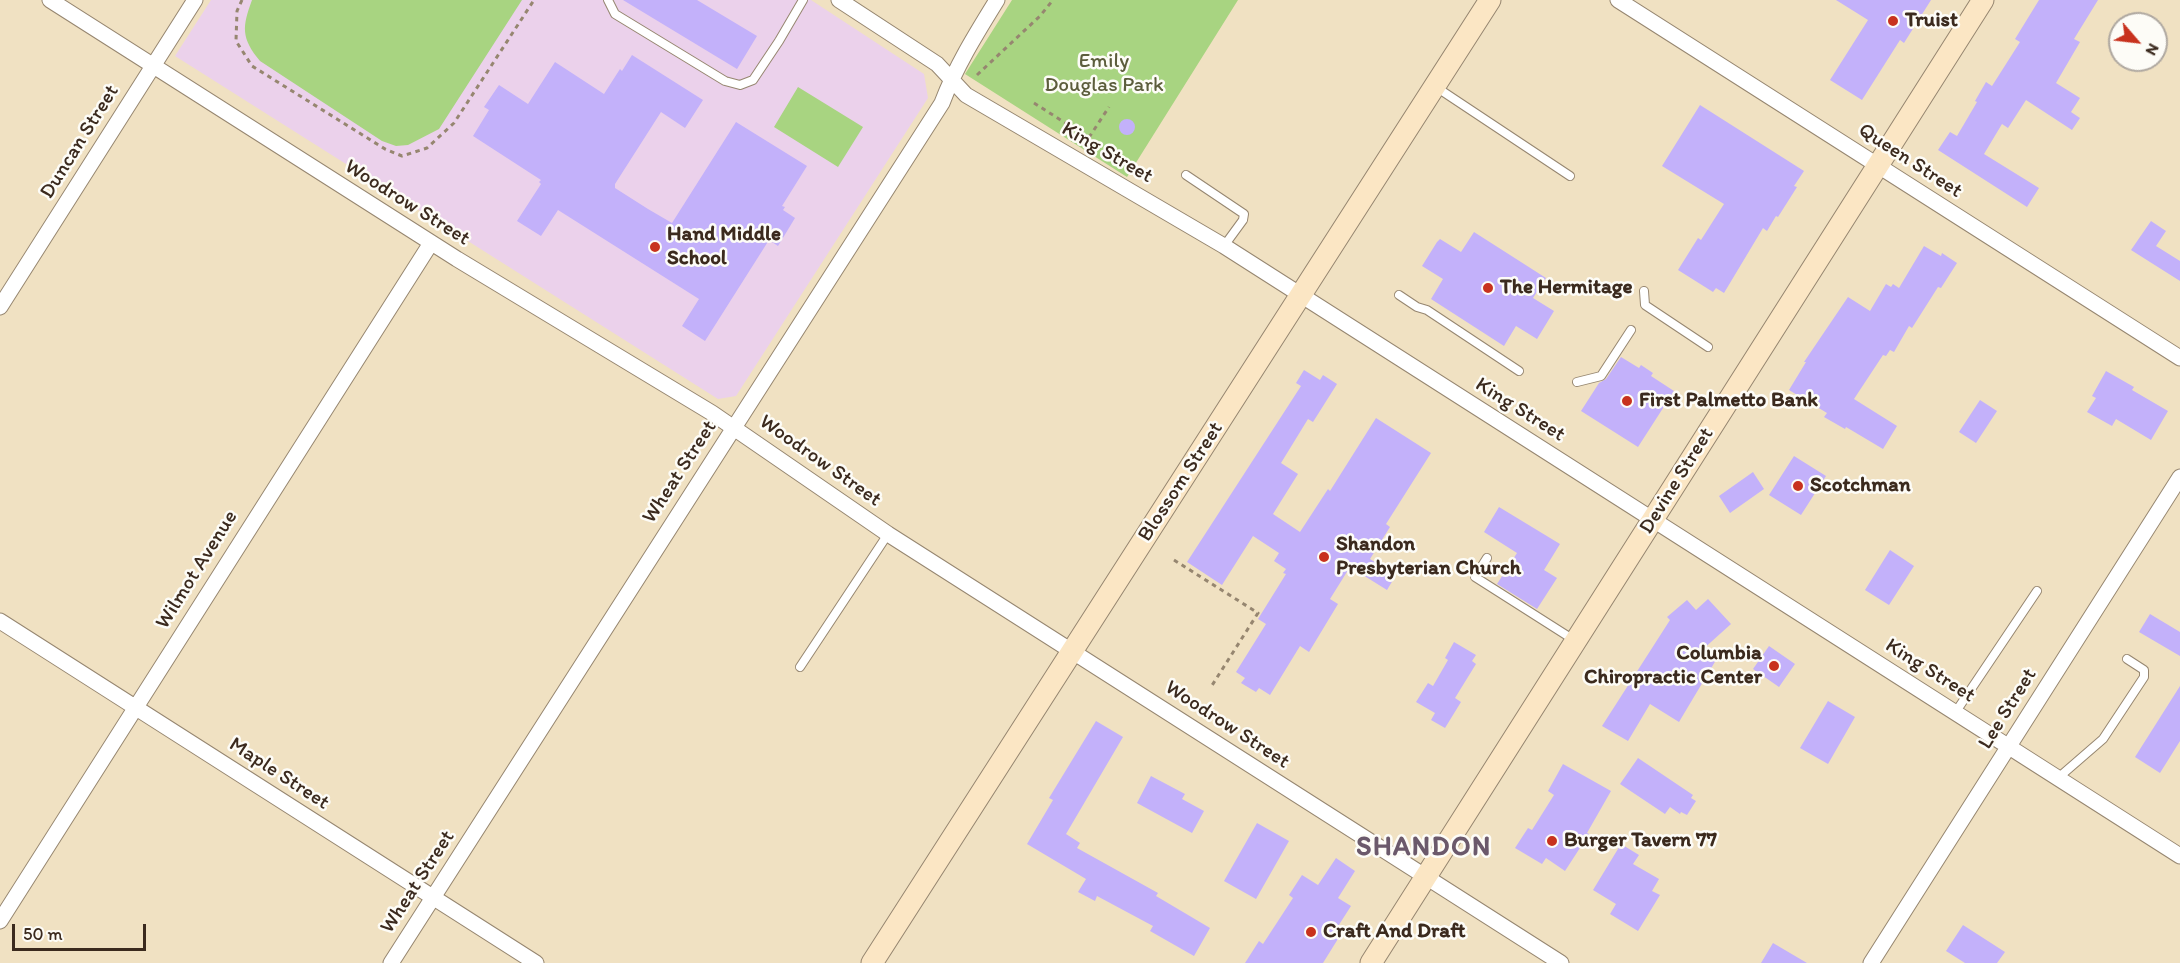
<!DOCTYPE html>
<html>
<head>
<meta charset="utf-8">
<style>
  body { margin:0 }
  #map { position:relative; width:2180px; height:963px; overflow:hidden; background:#f0e1c2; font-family:Itim,sans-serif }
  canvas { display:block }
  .north { position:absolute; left:2108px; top:12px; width:60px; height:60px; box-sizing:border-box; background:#fdfcf7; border:2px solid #afa8a0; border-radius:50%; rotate:118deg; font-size:16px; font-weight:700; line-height:24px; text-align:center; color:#3b2a1e }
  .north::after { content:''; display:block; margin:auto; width:21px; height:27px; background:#c8321e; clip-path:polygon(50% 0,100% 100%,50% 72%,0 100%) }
  .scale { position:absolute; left:12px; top:924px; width:134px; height:27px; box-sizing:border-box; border:3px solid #3b2a1e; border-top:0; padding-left:8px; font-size:18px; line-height:21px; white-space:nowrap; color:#3b2a1e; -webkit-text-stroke:4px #fdfcf7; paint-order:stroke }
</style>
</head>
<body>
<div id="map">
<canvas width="2180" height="963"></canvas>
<div class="north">N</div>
<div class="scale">50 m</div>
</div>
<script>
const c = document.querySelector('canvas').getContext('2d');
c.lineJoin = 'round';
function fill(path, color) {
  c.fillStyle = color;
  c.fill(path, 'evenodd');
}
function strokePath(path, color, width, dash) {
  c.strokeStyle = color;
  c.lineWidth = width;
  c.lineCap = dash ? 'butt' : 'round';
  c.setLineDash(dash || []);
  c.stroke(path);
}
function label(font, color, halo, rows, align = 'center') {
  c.font = font + ' Itim,sans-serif';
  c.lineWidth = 5;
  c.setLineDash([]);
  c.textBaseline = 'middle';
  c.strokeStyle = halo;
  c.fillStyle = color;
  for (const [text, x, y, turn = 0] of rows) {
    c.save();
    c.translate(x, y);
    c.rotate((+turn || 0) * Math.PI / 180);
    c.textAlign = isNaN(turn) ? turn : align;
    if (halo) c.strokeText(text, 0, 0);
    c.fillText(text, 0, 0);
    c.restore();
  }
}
const built = new Path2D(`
  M211,0H811L924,74L928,98L736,396L718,399L175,56Z`);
const green = new Path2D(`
  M252,0H522L439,129L408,145L396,146L382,141L260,61C241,38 242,27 252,0Z
  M1012,0H1238L1127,177L965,74Z
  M798,87L863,127L838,167L774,127Z`);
const building = new Path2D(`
  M623,0H697L757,36L737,69Z
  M1836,0H1931L1904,43L1900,40L1862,100L1830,80L1868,20Z
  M2039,0H2098L2074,39L2080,42L2056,83L2080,98L2071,112L2080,118L2072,130L2026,100L2008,128L2002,124L1984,154L2039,188L2027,207L1938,150L1950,132L1957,136L1977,102L1975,101L1986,82L1992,86L2020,42L2015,39Z
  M632,55L703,100L685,128L661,112L615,184V188L648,209L672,223L736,122L807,166L782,206L785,207L783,210L795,218L778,246L769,240L705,341L682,326L699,299L558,210L541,236L517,221L541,184L539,182L541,180L473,136L489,110L484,107L499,85L528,104L555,62L604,94L620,69L622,71Z
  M1700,105L1804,171L1794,186L1797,187L1778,217L1776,216L1767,231L1763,228L1724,293L1716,288L1713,292L1678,270L1698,238L1701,240L1724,204L1662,166Z
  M1119 127a8 8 0 1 1 16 0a8 8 0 1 1-16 0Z
  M2151,221L2166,231L2156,246L2180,261V281L2131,250Z
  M1474,232L1546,278L1533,298L1554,311L1537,339L1516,326L1504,346L1431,299L1443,279L1422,266L1437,242L1440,239L1461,252Z
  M1924,246L1941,256L1942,253L1957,263L1941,288L1938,287L1912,328L1909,326L1894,352L1890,350L1886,356L1883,355L1854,399L1897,426L1883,449L1846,427L1845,429L1824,417L1827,413L1789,390L1806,362H1804L1848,297L1870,311L1886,284L1891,287L1893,284L1899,288Z
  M1621,357L1639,368L1641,365L1653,373L1651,376L1674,391L1638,447L1581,411L1599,383L1606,379Z
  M1304,370L1320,380L1323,375L1337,384L1313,422L1308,419L1281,463L1298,474L1273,514L1300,532L1328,489L1330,491L1376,418L1431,453L1386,524L1390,527L1370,559L1396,575L1387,590L1350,567L1330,599L1338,604L1309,652L1300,646L1270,695L1259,688L1256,692L1241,683L1245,678L1236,672L1266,624L1258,619L1286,574L1283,573L1286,569L1274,561L1279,553L1253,536L1222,585L1187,562L1301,386L1296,383Z
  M2106,371L2134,387L2132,390L2168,411L2151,440L2116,419L2112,426L2087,412L2096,398L2092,396Z
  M1980,400L1997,411L1976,443L1959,432Z
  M1794,456L1826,476L1801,515L1769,495Z
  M1753,472L1764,489L1730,513L1719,496Z
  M1499,507L1560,544L1544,570L1557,578L1537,609L1497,584L1517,553L1484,532Z
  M1890,550L1914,566L1889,605L1865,590Z
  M1708,599L1731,624L1701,651L1716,660L1679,722L1650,704L1628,741L1602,726L1670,620L1667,617L1687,600L1696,610Z
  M2150,614L2180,632V656L2139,632Z
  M1454,642L1476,655L1472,661L1476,664L1455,698L1461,702L1445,728L1431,720L1435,713L1416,702L1428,683L1433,686L1448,660L1445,658Z
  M1769,646L1795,664L1779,687L1753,669Z
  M2180,686V741L2160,773L2135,757Z
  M1828,701L1855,717L1828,764L1800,748Z
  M1096,721L1123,737L1066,834L1080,843L1077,848L1158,893L1156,896L1210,928L1194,956L1150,931L1153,926L1097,896L1095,901L1078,892L1086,879L1027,844L1053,800L1049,798Z
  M1638,758L1693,795L1691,798L1696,801L1687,815L1681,812L1680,814L1670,807L1665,814L1620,784Z
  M1563,764L1611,791L1587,833L1589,834L1565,871L1546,858L1542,864L1515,848L1528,828L1532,830L1554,795L1548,791Z
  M1151,776L1185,794L1182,799L1204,811L1192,833L1137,803Z
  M1257,823L1289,841L1256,899L1224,881Z
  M1621,844L1639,855L1633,864L1659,879L1652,891L1660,895L1638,931L1610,914L1616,904L1593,890Z
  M1336,858L1355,871L1338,898L1351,906L1335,931L1341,934L1323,963H1245L1259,941L1263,944L1293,898L1289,895L1302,875L1318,885Z
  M1963,925L2005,952L1997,963H1965L1946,951Z
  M1773,943L1807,963H1761Z`);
const path = new Path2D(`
  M242,0L237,11L236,41L252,66L385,149L402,156L427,148L454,123L534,0
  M977,75L1040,16L1053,0
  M1034,103L1089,138
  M1084,145L1109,107
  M1174,560L1258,613L1211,687`);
const lane = new Path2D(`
  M608,0L615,14L725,81L740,85L753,80L779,41L803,0
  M1436,87L1570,176
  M1186,175L1244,214L1243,220L1224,246
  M1644,291L1645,305L1708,347
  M1399,295L1417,307L1427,310L1519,371
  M1577,382L1601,376L1631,330
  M1487,558L1475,577L1574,640
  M800,667L888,534
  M1955,713L2037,591
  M2058,778L2103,739L2144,677V670L2127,659`);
const street = new Path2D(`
  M50,0L457,259L712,413L888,534L1561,963
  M839,0L937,64L966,95L1224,246L2180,856
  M1618,0L2180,358
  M0,307L195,0
  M0,621L536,963
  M0,921L431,243
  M391,963L942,103C956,66 976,34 997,0
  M1871,963L2180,477`);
const secondary = new Path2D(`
  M872,963L1490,0
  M1371,963L1983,0`);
const markers = [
  [1893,21,6,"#c8321e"],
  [655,247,6,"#c8321e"],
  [1488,288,6,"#c8321e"],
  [1627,401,6,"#c8321e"],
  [1798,486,6,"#c8321e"],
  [1324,557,6,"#c8321e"],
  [1774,666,6,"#c8321e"],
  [1552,841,6,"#c8321e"],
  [1311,932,6,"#c8321e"]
];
const poiNames = [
  ["Truist",1905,21],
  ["Hand Middle",667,235],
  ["School",667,259],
  ["The Hermitage",1500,288],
  ["First Palmetto Bank",1639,401],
  ["Scotchman",1810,486],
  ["Shandon",1336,545],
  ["Presbyterian Church",1336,569],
  ["Columbia",1762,654,"right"],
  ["Chiropractic Center",1762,678,"right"],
  ["Burger Tavern 77",1564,841],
  ["Craft And Draft",1323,932]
];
const parkNames = [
  ["Emily",1104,62],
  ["Douglas Park",1104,86]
];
const streetNames = [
  ["Duncan Street",80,142,-58],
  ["King Street",1107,153,30],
  ["Queen Street",1910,161,33],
  ["Woodrow Street",407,203,32],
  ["King Street",1520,410,32],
  ["Woodrow Street",820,461,35],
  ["Wheat Street",680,472,-57],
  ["Devine Street",1677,481,-58],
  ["Blossom Street",1181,482,-57],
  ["Wilmot Avenue",197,570,-58],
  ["King Street",1930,671,32],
  ["Lee Street",2008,709,-58],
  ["Woodrow Street",1227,725,33],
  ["Maple Street",279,774,33],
  ["Wheat Street",418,882,-57]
];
const districtNames = [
  ["SHANDON",1424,848]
];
fill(built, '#ebd1eb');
fill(green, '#a8d481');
fill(building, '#c3b1fa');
strokePath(lane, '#968670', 10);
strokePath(street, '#968670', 17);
strokePath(secondary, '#968670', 23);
strokePath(path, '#968670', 3, [4.5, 4.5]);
strokePath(lane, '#fff', 8);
strokePath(street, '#fff', 15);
strokePath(secondary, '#fbe6c4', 21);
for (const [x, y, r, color] of markers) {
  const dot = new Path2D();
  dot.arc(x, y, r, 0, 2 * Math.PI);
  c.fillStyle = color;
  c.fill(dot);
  strokePath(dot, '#fdfcf7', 2);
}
label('bold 21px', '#3b2a1e', '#fdfcf7', poiNames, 'left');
label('21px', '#5c5d3c', '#fdfcf7', parkNames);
label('21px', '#3b2a1e', '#fdfcf7', streetNames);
c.letterSpacing = '1.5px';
label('bold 27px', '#6b596b', '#fdfcf7', districtNames);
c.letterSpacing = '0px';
</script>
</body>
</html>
